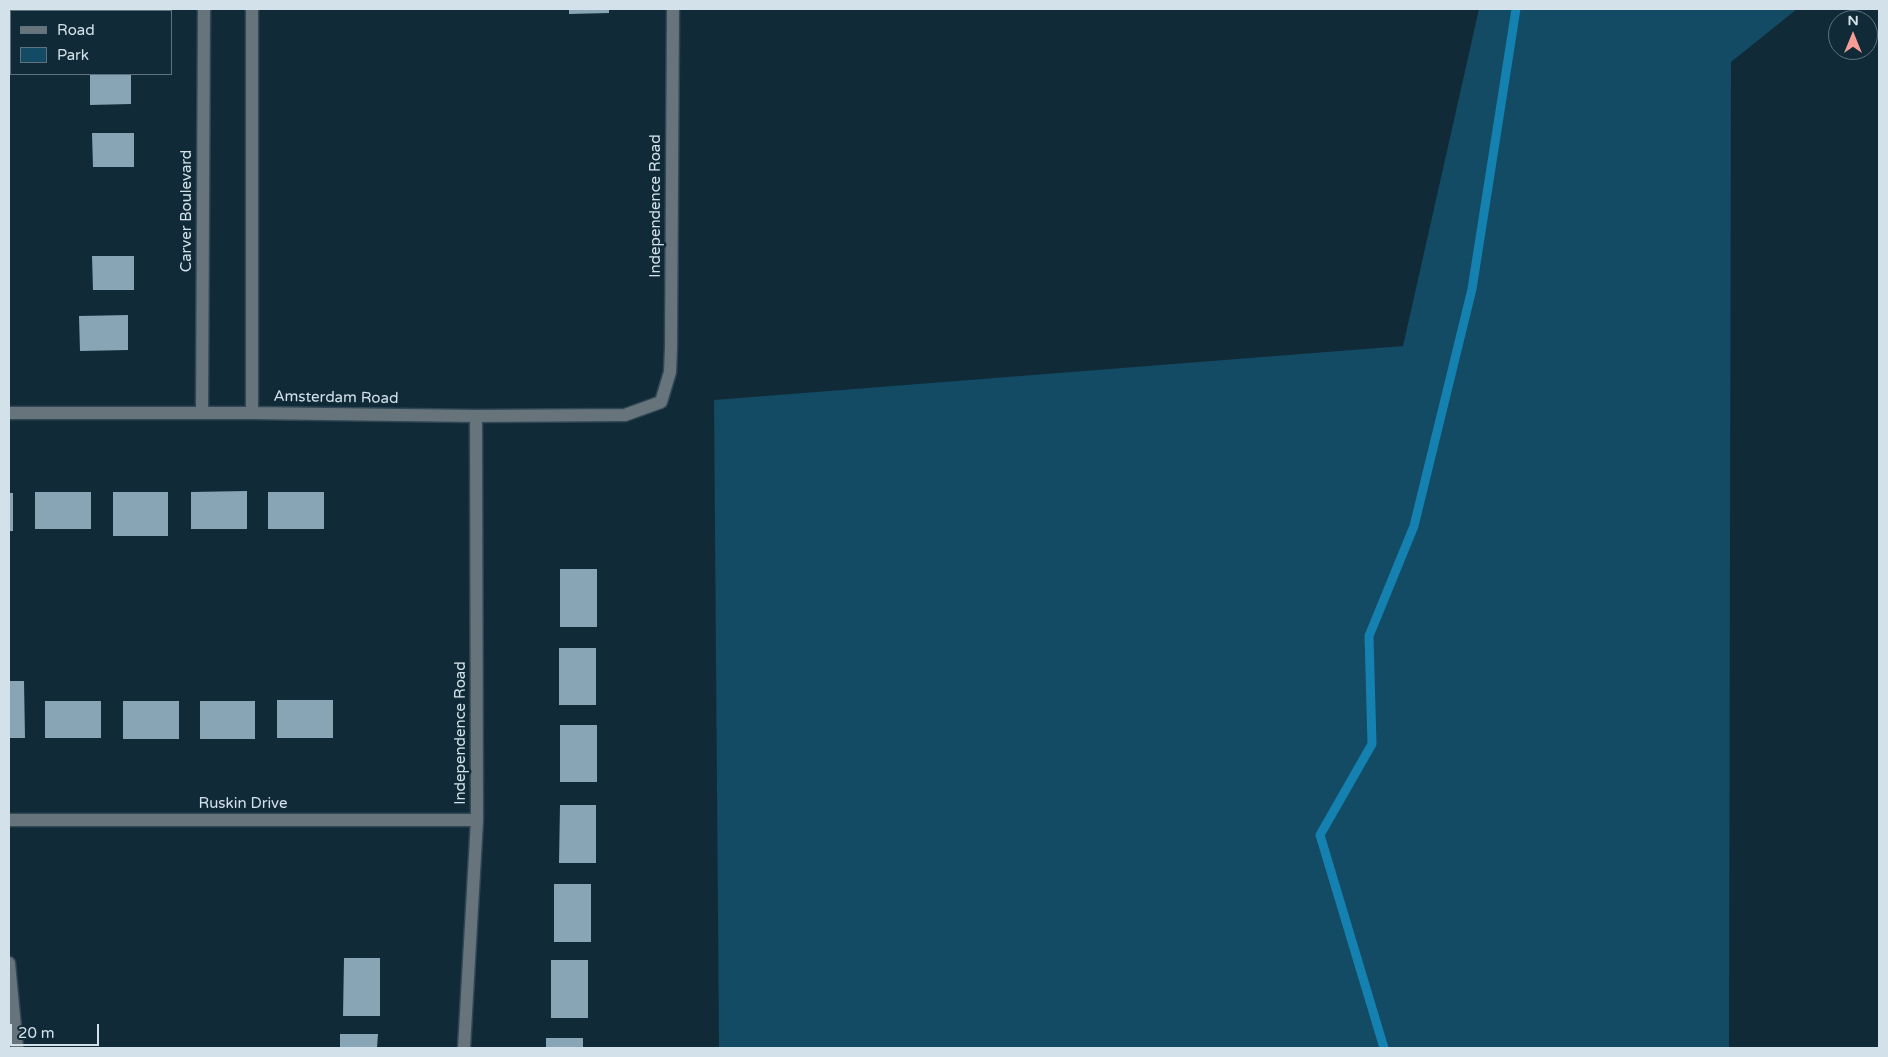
<!DOCTYPE html>
<html>
<head>
<meta charset="utf-8">
<style>
  body { margin:0 }
  #map { position:relative; width:1888px; height:1057px; overflow:hidden; background:#102a37; font-family:"Varela Round",sans-serif }
  canvas { display:block }
  .frame { position:absolute; inset:0; border:10px solid #d2e1ea; pointer-events:none }
  .legend { position:absolute; left:10px; top:10px; width:162px; height:65px; box-sizing:border-box; background:#102a37; border:1px solid #5e737f; margin:0; padding:6px 9px; list-style:none; font-size:15px; color:#d2e1ea }
  .legend li { display:flex; align-items:center; gap:10px; height:25px }
  .legend b { width:25px; border:1px solid #5e737f }
  .north { position:absolute; left:1828px; top:10px; width:50px; height:50px; box-sizing:border-box; background:#102a37; border:1px solid #5e737f; border-radius:50%; rotate:0deg; font-size:14px; font-weight:700; line-height:20px; text-align:center; color:#d2e1ea }
  .north::after { content:''; display:block; margin:auto; width:18px; height:22px; background:#f59c96; clip-path:polygon(50% 0,100% 100%,50% 72%,0 100%) }
  .scale { position:absolute; left:10px; top:1024px; width:89px; height:22px; box-sizing:border-box; border:2px solid #d2e1ea; border-top:0; padding-left:6px; font-size:15px; line-height:18px; white-space:nowrap; color:#d2e1ea; -webkit-text-stroke:4px #102a37; paint-order:stroke }
</style>
</head>
<body>
<div id="map">
<canvas width="1888" height="1057"></canvas>
<div class="frame"></div>
<ul class="legend">
<li><b style="height:6px;background:#68747b"></b>Road</li>
<li><b style="height:14px;background:#134a64"></b>Park</li>
</ul>
<div class="north">N</div>
<div class="scale">20 m</div>
</div>
<script>
const c = document.querySelector('canvas').getContext('2d');
c.lineJoin = 'round';
function fill(path, color) {
  c.fillStyle = color;
  c.fill(path, 'evenodd');
}
function strokePath(path, color, width, dash) {
  c.strokeStyle = color;
  c.lineWidth = width;
  c.lineCap = dash ? 'butt' : 'round';
  c.setLineDash(dash || []);
  c.stroke(path);
}
function label(font, color, halo, rows, align = 'center') {
  c.font = font + ' "Varela Round",sans-serif';
  c.lineWidth = 5;
  c.setLineDash([]);
  c.textBaseline = 'middle';
  c.strokeStyle = halo;
  c.fillStyle = color;
  for (const [text, x, y, turn = 0] of rows) {
    c.save();
    c.translate(x, y);
    c.rotate((+turn || 0) * Math.PI / 180);
    c.textAlign = isNaN(turn) ? turn : align;
    if (halo) c.strokeText(text, 0, 0);
    c.fillText(text, 0, 0);
    c.restore();
  }
}
const green = new Path2D(`
  M1479,9H1797L1731,62L1729,1048H719L714,400L1403,346Z`);
const stream = new Path2D(`
  M1384,1048L1320,835L1372,744L1369,636L1414,526L1472,289L1516,9`);
const building = new Path2D(`
  M90,9H131V11H90Z
  M569,9H609V13L569,14Z
  M90,74H131V104L90,105Z
  M92,133H134V167H93Z
  M92,256H134V290H93Z
  M128,315V350L80,351L79,316Z
  M247,491V529H191V492Z
  M35,492H91V529H35Z
  M113,492H168V536H113Z
  M268,492H324V529H268Z
  M9,493H13V531H9Z
  M560,569H597V627H560Z
  M559,648H596V705H559Z
  M9,681H24L25,738H9Z
  M277,700H333V738H277Z
  M45,701H101V738H45Z
  M123,701H179V739H123Z
  M200,701H255V739H200Z
  M560,725H597V782H560Z
  M560,805H596V863H559Z
  M554,884H591V942H554Z
  M344,958H380V1016H343Z
  M551,960H588V1018H551Z
  M340,1034H378L377,1048H340Z
  M546,1038H583V1048H546Z`);
const minor = new Path2D(`
  M252,9V413
  M9,413H252L476,416L625,415L661,402L670,372L671,348L673,9
  M202,413L204,9
  M9,820H477
  M9,963L17,1048
  M464,1048L477,820L476,416`);
const streetNames = [
  ["Independence Road",656,206,-90],
  ["Carver Boulevard",187,211,-90],
  ["Amsterdam Road",336,398,1],
  ["Independence Road",461,733,-90],
  ["Ruskin Drive",243,804]
];
fill(green, '#134a64');
strokePath(stream, '#1481b0', 9);
fill(building, '#88a5b5');
strokePath(minor, '#2f4754', 15);
strokePath(minor, '#68747b', 12);
label('15px', '#d2e1ea', '#102a37', streetNames);
</script>
</body>
</html>
